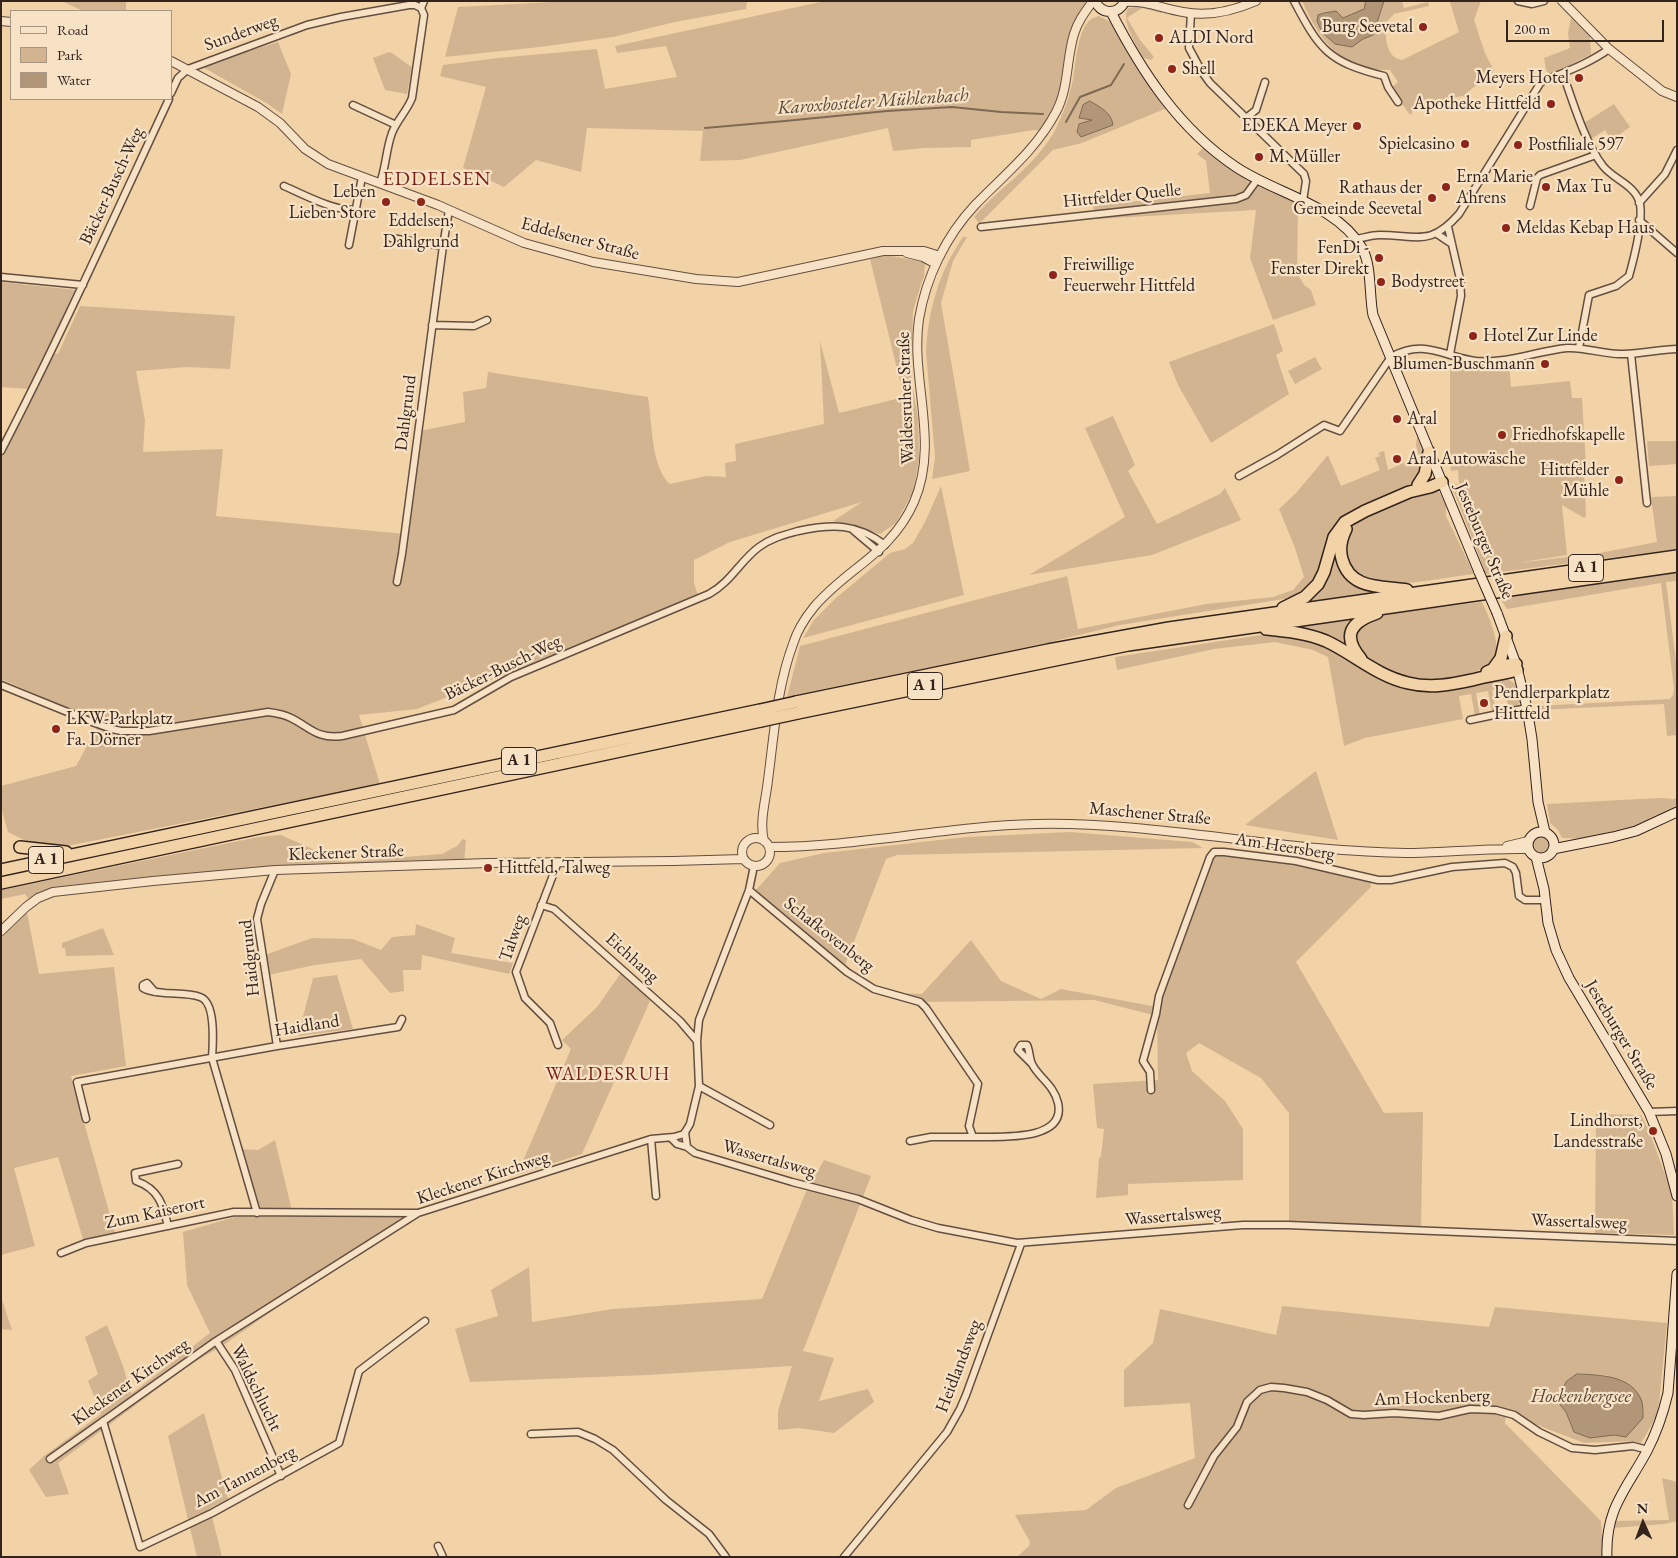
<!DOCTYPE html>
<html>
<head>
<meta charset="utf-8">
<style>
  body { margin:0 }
  #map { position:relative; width:1678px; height:1558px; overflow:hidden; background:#f2d3a7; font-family:"EB Garamond",serif }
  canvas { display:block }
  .frame { position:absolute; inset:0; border:2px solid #33231d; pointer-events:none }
  .legend { position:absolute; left:10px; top:10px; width:162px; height:90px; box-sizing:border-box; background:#f7e2c6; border:1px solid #a99682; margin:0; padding:6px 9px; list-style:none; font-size:15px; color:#33231d }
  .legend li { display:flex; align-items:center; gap:10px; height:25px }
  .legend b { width:25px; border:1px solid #a99682 }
  .north { position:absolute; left:1618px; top:1498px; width:50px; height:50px; -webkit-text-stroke:4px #f7e2c6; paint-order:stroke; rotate:358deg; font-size:14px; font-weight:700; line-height:20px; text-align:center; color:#33231d }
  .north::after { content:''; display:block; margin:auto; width:18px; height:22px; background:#33231d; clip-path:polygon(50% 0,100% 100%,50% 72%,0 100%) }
  .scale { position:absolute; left:1506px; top:20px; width:158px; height:22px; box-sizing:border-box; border:2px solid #33231d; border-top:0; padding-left:6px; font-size:15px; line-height:18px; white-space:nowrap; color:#33231d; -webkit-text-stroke:4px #f7e2c6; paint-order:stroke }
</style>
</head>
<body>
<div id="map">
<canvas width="1678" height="1558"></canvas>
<div class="frame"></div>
<ul class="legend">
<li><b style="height:6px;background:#f7e2c6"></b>Road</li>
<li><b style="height:14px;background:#d2b590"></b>Park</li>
<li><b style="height:14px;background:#b19778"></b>Water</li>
</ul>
<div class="north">N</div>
<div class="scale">200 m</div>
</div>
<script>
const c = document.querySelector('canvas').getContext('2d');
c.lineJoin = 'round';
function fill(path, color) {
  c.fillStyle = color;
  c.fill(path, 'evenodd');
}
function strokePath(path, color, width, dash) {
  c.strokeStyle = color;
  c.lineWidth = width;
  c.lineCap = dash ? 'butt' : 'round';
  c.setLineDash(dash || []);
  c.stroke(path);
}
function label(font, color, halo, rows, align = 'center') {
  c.font = font + ' "EB Garamond",serif';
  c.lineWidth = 4.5;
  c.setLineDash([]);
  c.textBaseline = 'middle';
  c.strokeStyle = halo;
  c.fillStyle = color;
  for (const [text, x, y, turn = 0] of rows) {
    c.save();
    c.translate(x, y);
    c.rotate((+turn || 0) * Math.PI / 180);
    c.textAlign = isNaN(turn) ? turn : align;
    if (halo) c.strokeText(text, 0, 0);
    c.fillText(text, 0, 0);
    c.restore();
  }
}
const green = new Path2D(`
  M62,1H126V11H83Z
  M571,1H747L746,9L675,22L613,37L540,47L445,57L458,7Z
  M825,1H1085L1086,5C1065,27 1067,54 1062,81C1059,100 1051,116 1041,131L1034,130L971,140V147L924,148L893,151L888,128L740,160L700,161L703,131L587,128L581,172L536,160L504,187L463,168L486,87L440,76L443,65L498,58L597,49L605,89L677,77L666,46L617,53L615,46Z
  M1302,1H1402L1404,8L1428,2L1429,6L1394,14L1385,24C1386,37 1385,57 1402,60L1459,32L1450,2L1481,1L1474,20L1485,53L1494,71L1463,96L1415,105L1412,113L1410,115L1391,88L1398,82L1390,70C1341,70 1321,43 1302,1Z
  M1136,7H1147L1161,11V13L1142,8L1127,18L1140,40L1154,57L1151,60L1143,58C1137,46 1120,20 1128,8Z
  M1099,16L1114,24L1126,51L1167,108L1082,143L1053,150L984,219L979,223L974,217C997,190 1029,170 1049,140C1057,129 1062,115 1067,102C1070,92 1073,82 1074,72C1077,56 1078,19 1099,16Z
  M1571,18L1590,36L1591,54L1567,67L1549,74L1546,70L1544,58L1570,48L1568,33Z
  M278,42L291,74L282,114L268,104L201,66Z
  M389,52C394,53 406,64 412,67L407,94L385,90L373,58Z
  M1614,104L1630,127L1616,137L1619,141L1615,145L1605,130L1591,139L1584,123Z
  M1204,147L1259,184L1298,204L1297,273L1304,285L1311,290L1316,305L1273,320L1250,258L1256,210L1095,219L1093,206L1210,193L1206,161L1197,154Z
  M963,237H967L953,261L941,303L970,471L932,479L935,457L926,352C928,310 939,272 963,237Z
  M886,255L925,262L924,277L921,284L913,311L911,377L918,418L919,459L914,490L896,523L880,534L833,521L862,502L730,542L694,560V583L699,598L417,709L359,715L380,784L57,848L24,840L8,832L1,807V786L76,766L100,722L1,679V452L52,353L58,354L80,306L235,316L230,369L187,367L136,371L145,420L143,452L223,449L216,516L405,534L419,431L465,422L463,392L486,388L488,372L648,397C652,421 651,468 670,484L706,476L726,477L725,463L736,461L735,444L824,424L820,341L839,413L904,397L870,259Z
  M1,282L76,290L29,389L1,387Z
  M1274,324L1283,351L1276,355L1289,394L1211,443L1178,385L1169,362Z
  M1315,357L1322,369L1295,384L1288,371Z
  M1509,364L1511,387L1570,381L1572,398H1582L1586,466L1584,470L1586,516L1584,518L1562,505L1567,555L1517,563L1594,554L1657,542L1651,497L1677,496V549L1486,574L1451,484H1459L1458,470L1451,471L1450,456V365Z
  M1113,416L1135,465L1128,471L1157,524L1220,494L1225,488L1241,520L1152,555L1029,575L1125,517L1085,428Z
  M1417,437C1427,451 1422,466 1417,480L1398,491L1358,507L1343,516L1326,544L1323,561L1317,578L1303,592L1290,598L1120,625L1030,647L787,697L800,646L1067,576L1078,629L1206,604L1273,597L1293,590L1304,577L1295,548L1279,509L1296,493L1328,455L1341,486L1380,470L1375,458L1380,456L1378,453L1384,451L1388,470L1419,456L1416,445Z
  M1647,441H1677V464L1649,466Z
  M941,486L964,595L803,638L814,620L836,598L890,553L905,549L913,543L925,522Z
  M1435,491L1439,492L1446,504V516L1474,574C1448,577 1391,589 1367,581C1358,577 1350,568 1347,559C1345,552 1344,540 1347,533C1353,516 1417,493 1435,491Z
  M1335,540L1341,563L1385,591L1300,603L1308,597Z
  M1677,572V581L1666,582L1677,669V735L1667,736L1664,704L1537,710L1536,706L1670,699L1673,695L1674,689L1661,583L1507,609L1500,598Z
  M1482,602C1488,614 1499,640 1496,653C1493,665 1481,670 1471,673C1461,676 1451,680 1441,680C1416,682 1373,670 1359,647C1356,643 1356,637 1355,633L1368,618L1393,613Z
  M1356,617L1351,649L1285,628Z
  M1268,634C1287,635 1306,639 1324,645C1340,651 1352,662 1366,671C1382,681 1404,690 1423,691C1451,694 1479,685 1506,679C1516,681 1528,698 1516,707C1514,709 1511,709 1509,710L1504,688L1492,690L1496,712L1492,713L1488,691L1476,693L1480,716H1475L1471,694L1459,696L1463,719L1365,738L1344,746L1328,657L1313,650L1275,642L1214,649L1117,670L1115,657Z
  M1316,771L1338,840L1245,825Z
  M1677,797V809L1649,824L1589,839L1562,838L1558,830L1550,823L1547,804L1659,798L1674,799Z
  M1070,832L1192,842L1203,848L897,855L886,859L845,965L756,890L780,863L824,853L966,837Z
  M281,835L342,862L442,854L457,846L463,839L466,840L464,864L275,870L64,889L31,902L25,894L1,899V890L258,837Z
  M1531 845a10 10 0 1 1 20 0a10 10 0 1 1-20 0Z
  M1219,854L1298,863L1370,881L1371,887L1296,962L1384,1113L1423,1112L1421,1229L1289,1223V1113L1261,1078L1199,1043L1186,1053L1192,1071L1225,1101L1243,1129V1180L1128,1184V1195L1096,1198L1099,1158L1101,1156L1104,1129L1097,1128L1093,1084L1158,1080L1157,1016L1094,1000L920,1002L896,995L870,992L922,994L971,940L1001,981L1041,999L1061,989L1152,1006L1160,1000C1168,979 1177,959 1184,939C1190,921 1205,863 1219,854Z
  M26,907L39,974L114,967L126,1066L71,1076L115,1233L83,1239L58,1157L14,1168L35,1246L1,1255V932Z
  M416,924L455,938L451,953L513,963L509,974L422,955L421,970H403L404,991L390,993L361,959L315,965L268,975L265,955L312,938L353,939L381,950L392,937L415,935Z
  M103,928L114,955L66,956L65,948H62V943Z
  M623,970L650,1001L582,1154L517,1175L571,1049L562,1040L597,1007Z
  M337,975L353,1029L298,1036L313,978Z
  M1596,1114L1641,1115L1649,1131L1672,1193L1674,1235L1595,1233Z
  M275,1140L292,1211L257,1213L238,1149L258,1150Z
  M824,1160L871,1176L803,1351L834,1358L819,1401L868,1389L874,1402L834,1433L799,1428L778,1430V1411L792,1366L648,1375L470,1382L455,1329L498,1316L491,1290L529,1267L532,1322L613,1309L762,1299L805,1194Z
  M235,1217H406L225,1344L188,1366L58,1463L69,1494L46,1497L29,1470L44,1456L101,1414L88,1381L98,1374L85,1337L107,1325L123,1366L131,1394L210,1333L187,1285L183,1232Z
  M1,1297L12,1330L1,1329Z
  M1282,1306L1489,1327L1495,1307L1667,1323L1659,1404L1655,1419L1641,1443L1633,1441L1584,1443L1506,1413L1505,1423L1601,1521L1603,1557H1017L1029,1546L1030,1542L1015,1515L1086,1510L1116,1488L1195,1458L1190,1403L1124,1407V1370L1153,1343L1160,1309L1276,1335ZM1577,1374L1605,1375L1616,1379L1626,1437L1614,1435L1590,1438L1574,1432L1566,1412Z
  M204,1413L228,1499L210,1508L222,1557H197L168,1436Z
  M1662,1478L1677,1482V1521L1665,1524L1613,1528L1615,1521L1669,1520Z`);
const water = new Path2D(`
  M1366,1H1384L1373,35L1363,39L1352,47L1335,44L1324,34L1320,28L1317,21L1318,15L1324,13L1336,11L1343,18L1364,9Z
  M1090,101C1101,108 1111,112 1113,125L1081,137L1077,132L1079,124L1092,120L1079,118L1083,105Z
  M1577,1374C1600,1375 1633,1375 1642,1402C1643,1407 1643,1413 1643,1418L1626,1437L1614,1435L1590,1438L1574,1432L1566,1412L1557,1401L1566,1382Z`);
const stream = new Path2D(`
  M1066,122L1080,97L1111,85L1124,64
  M705,128L785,121L887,111L952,107L1001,112L1043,114`);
const minor = new Path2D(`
  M1294,1C1320,51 1329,62 1384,76L1388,87L1398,102
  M1518,1L1532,4L1544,1
  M1191,13L1189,48L1202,72L1210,83L1304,174L1306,181L1303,201
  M1563,74C1573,102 1585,143 1603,166C1614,180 1636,185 1640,204C1643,222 1634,258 1629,276L1616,286L1589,295L1579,348
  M171,93L178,78L188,69L307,25L341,17L409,5H415L421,8
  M353,105L396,125
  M1246,118L1256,110L1265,82
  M380,183C386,167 386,149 392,133C397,120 407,111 412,98L424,15L421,8L424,1
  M284,186C300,193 340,214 356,209
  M1639,203L1665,174L1677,150
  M1530,206L1537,178L1540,175L1596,155
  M1639,220L1677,253
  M981,227L1236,199L1246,195L1257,180
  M1448,227L1460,279L1461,296L1450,354
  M1437,234L1452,244
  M391,238L443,246
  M1356,239C1363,238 1372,235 1379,235C1418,235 1430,247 1459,214L1541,82C1565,72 1588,64 1609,49
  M349,245L362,177
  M1,277L83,285
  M432,325L474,326L487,320
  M1631,354L1647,503
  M1,451C61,335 114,217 169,99
  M1239,476L1277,455L1324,425L1340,431L1391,357C1424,338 1444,357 1476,361C1506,364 1537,351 1567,348C1585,347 1602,354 1620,354C1639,355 1658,349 1677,349
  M853,530L879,552
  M397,582L402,554L443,246L449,210
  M1,685L92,722L112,729L121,731H149L268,712C276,713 283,714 291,718C311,728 317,739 342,736L454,710L511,677L709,594C731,582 740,561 759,547C771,538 784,535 798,531C832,524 857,523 885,545
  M1470,720L1527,708
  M558,862L516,972L525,998L550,1023L558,1045
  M275,870L261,904L257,919L277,1046
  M749,890L847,972L874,989L920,1002L926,1008L978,1084L969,1126L973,1137C996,1136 1067,1143 1058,1103C1054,1085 1039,1078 1032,1064C1029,1058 1030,1051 1027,1045H1021L1018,1050L1032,1064
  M541,905L554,909L680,1021L697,1041
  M155,992L147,983L143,985V988C149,992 157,992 165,993C176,994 189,993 200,997C216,1002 213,1043 212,1058L257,1213
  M699,1086L770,1125
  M1151,1090L1150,1072L1143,1061L1156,1014L1159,996L1210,857L1214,852H1224L1296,861L1378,880H1391L1452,867L1505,863L1513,867L1516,873L1519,896L1525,900H1545
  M1649,1112L1677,1111
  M86,1119L77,1082L277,1046L398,1027L402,1019
  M685,1132L687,1147L695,1153L792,1182L858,1199L911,1220L938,1228L1017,1243L1243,1225H1288L1677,1241
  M671,1138L677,1144L687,1147
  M651,1139L656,1196
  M910,1141L931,1137H973
  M168,1226C163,1205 159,1189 136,1181L135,1173L178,1164
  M61,1253L86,1243L234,1212L417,1213
  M216,1341L235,1370L281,1476
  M103,1421L140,1547L212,1513L339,1443L359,1371L425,1321
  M531,1434L578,1432L595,1439L613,1450L666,1500L709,1534L726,1557
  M50,1459L216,1341L418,1213L651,1139L674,1137L684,1134L690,1124L699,1086L697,1041L699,1020L749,890L754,866
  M1188,1505L1214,1456L1237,1427L1247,1402L1260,1390L1271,1387L1284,1388L1307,1392L1327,1400L1351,1414L1364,1415L1394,1413L1439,1416L1470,1409L1496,1410L1514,1415L1539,1432L1572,1448L1595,1450L1633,1446L1648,1450
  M438,1546L443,1557
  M844,1557L947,1432L960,1409L966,1395L1021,1244`);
const tertiary = new Path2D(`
  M1562,1L1609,49L1662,91L1677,97
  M1125,2C1145,0 1163,9 1183,12C1208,17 1233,11 1256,1
  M1,21L11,22
  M171,61L258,107L280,123L305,149L328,164L438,205L524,243L593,262L696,279L738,282L883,251H924L940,256
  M907,253L923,257L936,264
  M742 852a14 14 0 1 1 28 0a14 14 0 1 1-28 0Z
  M764,841C759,822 766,799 768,780C774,735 777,687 793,644C797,631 805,618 814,607C848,567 891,554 914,502C940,442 910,380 919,319C926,277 946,236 975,205C1004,175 1036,150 1056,112C1069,88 1066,60 1074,34C1078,21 1085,12 1093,1
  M1507,846L1528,841
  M769,847C858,847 946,826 1036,824C1135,822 1231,841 1329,849C1357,851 1385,853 1413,853C1452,852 1490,848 1528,849
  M1,931L26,907L38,898L53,892L153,881L275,870L488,863L673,861L743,859`);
const secondary = new Path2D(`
  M1095,1C1102,15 1118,15 1125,1
  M1111,12C1142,72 1179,129 1236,167C1276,194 1336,204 1362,248C1372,266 1369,295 1373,315L1479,572
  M1497,613L1516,664L1527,708L1532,739L1538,802L1545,832
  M1528 845a13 13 0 1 1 26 0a13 13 0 1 1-26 0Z
  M1553,849L1613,837L1636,831L1677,812
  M1536,857L1544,889L1548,923L1556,950L1569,978L1649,1112L1666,1154L1677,1196
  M1607,1557C1605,1509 1626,1490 1647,1451C1657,1432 1663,1414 1668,1393L1677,1274`);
const motorway = new Path2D(`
  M1418,485L1425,474L1429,452
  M1346,529C1341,539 1339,549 1342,559C1350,590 1382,586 1407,590
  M1283,608L1305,597L1318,584L1324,572L1334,537L1345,522L1365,511L1409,492L1430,487L1442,482
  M1266,629C1286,631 1307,633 1326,641C1354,654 1377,676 1408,683C1432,689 1453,684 1476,679C1490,675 1504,674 1517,670
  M1361,659C1341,635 1351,622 1377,613
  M1493,669L1501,658L1506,636
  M1487,672L1500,666L1516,664
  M796,702L1048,650L1169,628L1677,556
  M798,713L1128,645L1677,566
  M20,847L66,852
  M1,870L760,710
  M1,883L761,721`);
const secondaryBridge = new Path2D(`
  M1479,572L1497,613`);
const motorwayBridge = new Path2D(`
  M760,710L796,702
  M761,721L798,713`);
const markers = [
  [1423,27,5,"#8f2418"],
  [1159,38,5,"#8f2418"],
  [1172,69,5,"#8f2418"],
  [1579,78,5,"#8f2418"],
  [1551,104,5,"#8f2418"],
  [1357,126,5,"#8f2418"],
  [1465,144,5,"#8f2418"],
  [1518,145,5,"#8f2418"],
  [1259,157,5,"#8f2418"],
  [1446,187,5,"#8f2418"],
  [1546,187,5,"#8f2418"],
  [1432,198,5,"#8f2418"],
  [386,202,5,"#8f2418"],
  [421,202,5,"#8f2418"],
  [1506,228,5,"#8f2418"],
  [1379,258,5,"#8f2418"],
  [1053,275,5,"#8f2418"],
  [1381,282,5,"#8f2418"],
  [1473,336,5,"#8f2418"],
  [1545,364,5,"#8f2418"],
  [1397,419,5,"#8f2418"],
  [1502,435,5,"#8f2418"],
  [1397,459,5,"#8f2418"],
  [1619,480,5,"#8f2418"],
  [1484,703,5,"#8f2418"],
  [56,729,5,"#8f2418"],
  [488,868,5,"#8f2418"],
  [1653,1131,5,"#8f2418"]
];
const shields = [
  [1586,568,35],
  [925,686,35],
  [519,761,35],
  [46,860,35]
];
const shieldNames = [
  ["A 1",1586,568],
  ["A 1",925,686],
  ["A 1",519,761],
  ["A 1",46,860]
];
const poiNames = [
  ["Burg Seevetal",1413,27,"right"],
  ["ALDI Nord",1169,38],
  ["Shell",1182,69],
  ["Meyers Hotel",1569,78,"right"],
  ["Apotheke Hittfeld",1541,104,"right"],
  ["EDEKA Meyer",1347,126,"right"],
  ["Spielcasino",1455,144,"right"],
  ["Postfiliale 597",1528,145],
  ["M. Müller",1269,157],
  ["Erna Marie",1456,177],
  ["Ahrens",1456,198],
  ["Max Tu",1556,187],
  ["Rathaus der",1422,188,"right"],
  ["Gemeinde Seevetal",1422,209,"right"],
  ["Leben",376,192,"right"],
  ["Lieben Store",376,213,"right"],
  ["Eddelsen,",421,221,"center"],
  ["Dahlgrund",421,242,"center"],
  ["Meldas Kebap Haus",1516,228],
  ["FenDi -",1369,248,"right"],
  ["Fenster Direkt",1369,269,"right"],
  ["Freiwillige",1063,265],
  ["Feuerwehr Hittfeld",1063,286],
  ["Bodystreet",1391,282],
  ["Hotel Zur Linde",1483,336],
  ["Blumen-Buschmann",1535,364,"right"],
  ["Aral",1407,419],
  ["Friedhofskapelle",1512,435],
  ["Aral Autowäsche",1407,459],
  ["Hittfelder",1609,470,"right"],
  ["Mühle",1609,491,"right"],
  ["Pendlerparkplatz",1494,693],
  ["Hittfeld",1494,714],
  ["LKW-Parkplatz",66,719],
  ["Fa. Dörner",66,740],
  ["Hittfeld, Talweg",498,868],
  ["Lindhorst,",1643,1121,"right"],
  ["Landesstraße",1643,1142,"right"]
];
const streetNames = [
  ["Sunderweg",241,33,-20],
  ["Bäcker-Busch-Weg",112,186,-65],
  ["Hittfelder Quelle",1122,196,-6],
  ["Eddelsener Straße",580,239,15],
  ["Waldesruher Straße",906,398,-92],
  ["Dahlgrund",406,413,-83],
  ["Jesteburger Straße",1484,541,67],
  ["Bäcker-Busch-Weg",503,668,-26],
  ["Maschener Straße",1150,814,5],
  ["Am Heersberg",1285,847,9],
  ["Kleckener Straße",346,853,-2],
  ["Schafkovenberg",829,935,38],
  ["Talweg",513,938,-71],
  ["Haidgrund",250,958,-96],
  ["Eichhang",632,958,42],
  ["Haidland",307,1026,-9],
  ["Jesteburger Straße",1621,1035,59],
  ["Wassertalsweg",769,1159,16],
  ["Kleckener Kirchweg",483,1178,-18],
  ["Zum Kaiserort",155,1213,-12],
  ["Wassertalsweg",1173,1216,-5],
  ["Wassertalsweg",1579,1222,2],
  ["Heidlandsweg",959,1366,-69],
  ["Kleckener Kirchweg",131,1382,-35],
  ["Waldschlucht",256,1388,64],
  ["Am Hockenberg",1432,1398,-2],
  ["Am Tannenberg",245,1477,-28]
];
const waterNames = [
  ["Karoxbosteler Mühlenbach",873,102,-4],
  ["Hockenbergsee",1581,1397]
];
const neighbourhoodNames = [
  ["WALDESRUH",608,1075]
];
const quarterNames = [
  ["EDDELSEN",437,180]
];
fill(green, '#d2b590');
fill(water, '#b19778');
strokePath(water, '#7f6954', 1);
strokePath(stream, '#7f6954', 2);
strokePath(minor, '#634f40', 9);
strokePath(tertiary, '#634f40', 10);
strokePath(secondary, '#33231d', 11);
strokePath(motorway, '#33231d', 14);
strokePath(minor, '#f7e2c6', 6);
strokePath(tertiary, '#f7e2c6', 8);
strokePath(secondary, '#f7e2c6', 9);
strokePath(motorway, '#f2d3a7', 11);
strokePath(secondaryBridge, '#33231d', 11, []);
strokePath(motorwayBridge, '#33231d', 14, []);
strokePath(secondaryBridge, '#f7e2c6', 9);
strokePath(motorwayBridge, '#f2d3a7', 11);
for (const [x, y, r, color] of markers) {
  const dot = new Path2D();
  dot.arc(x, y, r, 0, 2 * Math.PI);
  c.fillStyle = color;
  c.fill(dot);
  strokePath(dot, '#f7e2c6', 2);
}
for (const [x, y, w] of shields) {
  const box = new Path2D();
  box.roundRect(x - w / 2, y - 13.5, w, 27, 4);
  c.fillStyle = '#f7e2c6';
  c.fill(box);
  strokePath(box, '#33231d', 1);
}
label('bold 16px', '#33231d', null, shieldNames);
label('18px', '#33231d', '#f7e2c6', poiNames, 'left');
label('18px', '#33231d', '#f7e2c6', streetNames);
label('italic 19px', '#594638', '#f7e2c6', waterNames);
c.letterSpacing = '1px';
label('19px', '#7a1f14', '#f7e2c6', neighbourhoodNames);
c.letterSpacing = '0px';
c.letterSpacing = '1px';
label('20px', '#7a1f14', '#f7e2c6', quarterNames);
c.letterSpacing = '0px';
</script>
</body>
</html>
